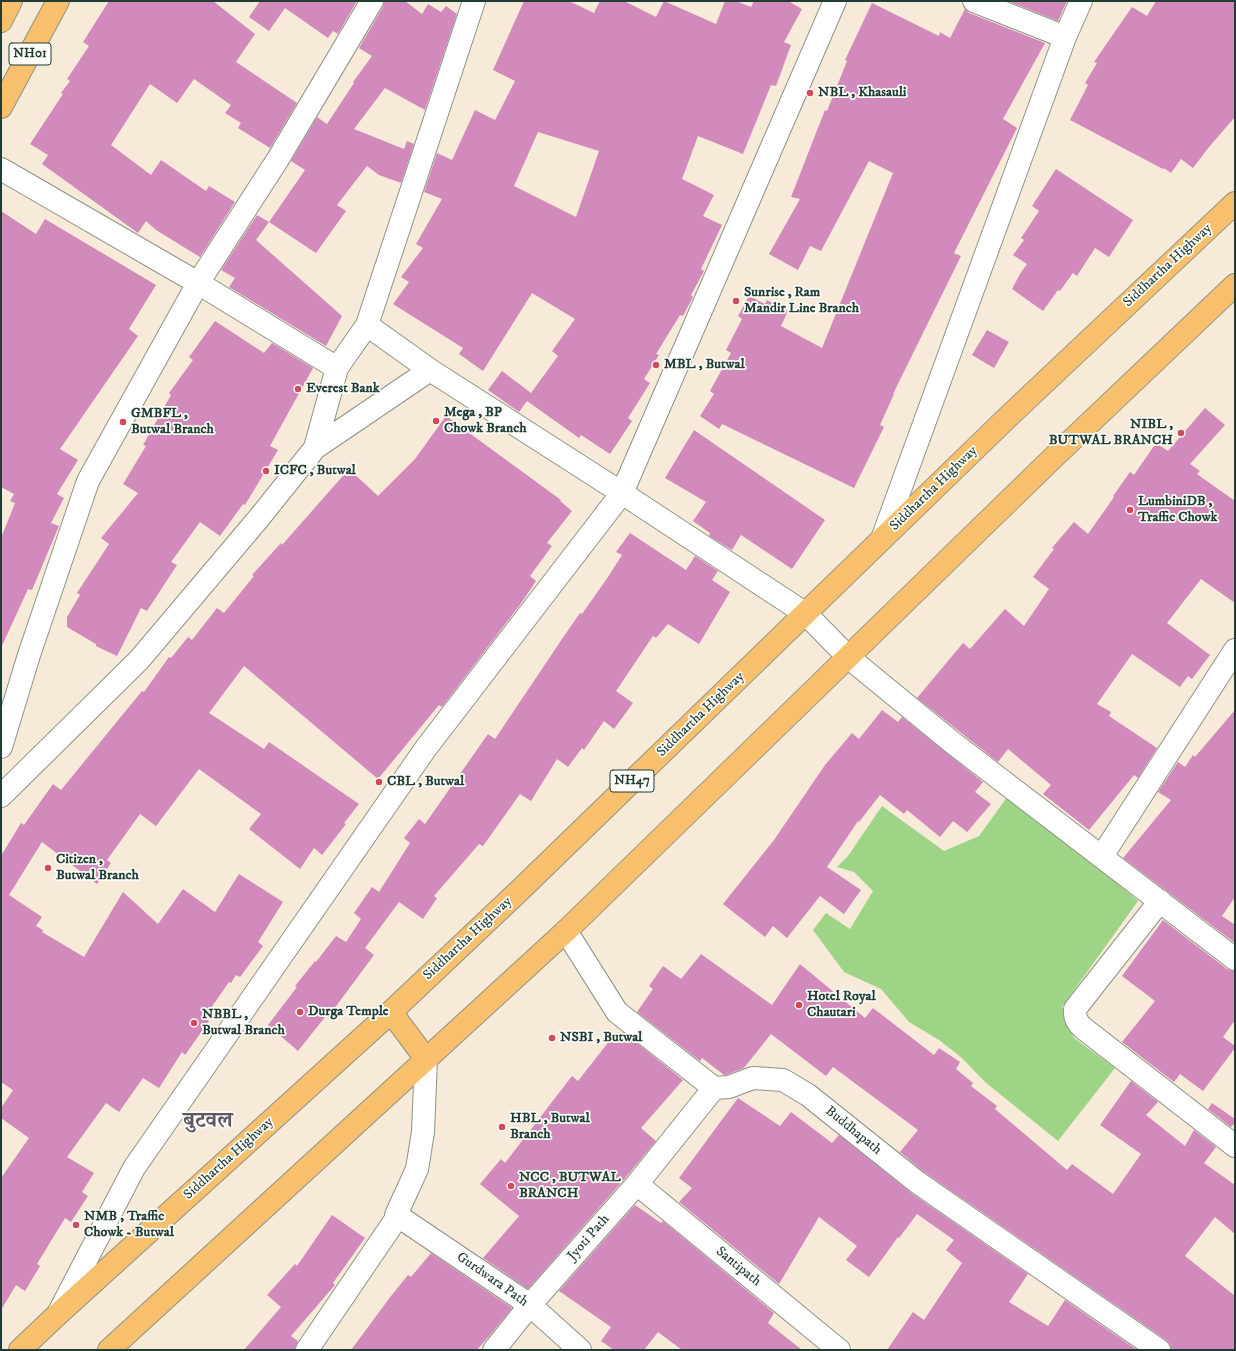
<!DOCTYPE html>
<html>
<head>
<meta charset="utf-8">
<style>
  body { margin:0 }
  #map { position:relative; width:1236px; height:1351px; overflow:hidden; background:#f8ead8; font-family:"IM FELL DW Pica",serif }
  canvas { display:block }
  .frame { position:absolute; inset:0; border:2px solid #1f3d34; pointer-events:none }
</style>
</head>
<body>
<div id="map">
<canvas width="1236" height="1351"></canvas>
<div class="frame"></div>
</div>
<script>
const c = document.querySelector('canvas').getContext('2d');
c.lineJoin = 'round';
function fill(path, color) {
  c.fillStyle = color;
  c.fill(path, 'evenodd');
}
function strokePath(path, color, width, dash) {
  c.strokeStyle = color;
  c.lineWidth = width;
  c.lineCap = dash ? 'butt' : 'round';
  c.setLineDash(dash || []);
  c.stroke(path);
}
function label(font, color, halo, rows, align = 'center') {
  c.font = font + ' "IM FELL DW Pica","Noto Serif Devanagari",serif';
  c.lineWidth = 3.5;
  c.setLineDash([]);
  c.textBaseline = 'middle';
  c.strokeStyle = halo;
  c.fillStyle = color;
  for (const [text, x, y, turn = 0] of rows) {
    c.save();
    c.translate(x, y);
    c.rotate((+turn || 0) * Math.PI / 180);
    c.textAlign = isNaN(turn) ? turn : align;
    if (halo) c.strokeText(text, 0, 0);
    c.fillText(text, 0, 0);
    c.restore();
  }
}
const green = new Path2D(`
  M1008,796L1080,851L1138,901L1062,1007L1074,1038L1115,1068L1058,1141L985,1082L962,1058L939,1040L909,1022L881,989L844,972L813,930L826,913L850,929L873,891L854,872L837,867L848,856L882,806L944,851L979,836Z`);
const building = new Path2D(`
  M109,1H213L255,34L236,62L297,103L270,148L238,128L241,123L225,113L231,105L194,79L177,103L150,84L111,145L151,175L161,160L206,191L209,186L235,202L200,257L156,230L146,221L138,233L42,164L48,155L30,144L63,94L61,93L70,81L67,79L89,46L83,42Z
  M260,1H357L338,34L333,31L328,38L285,8L269,31L249,17Z
  M384,1H405L422,14L428,4L441,12L446,6L457,14L425,110L385,88L354,129L404,149L407,141L414,144L401,183L379,175L367,166L337,205L346,211L316,253L269,222L305,170L291,161L317,117L327,124L354,83L353,82L372,56L359,48L383,7Z
  M524,1H569L594,13L600,1H624L656,17L664,1L716,24L725,1H736L751,7L754,1H788L802,9L784,42L791,45L776,86L771,85L743,154L698,136L682,179L714,195L703,216L722,225L701,269L704,271L691,295L693,297L683,316L680,315L656,354L659,355L644,379L650,383L628,418L632,421L610,454L581,435L579,438L527,401L519,412L488,390L502,371L531,393L558,356L552,351L575,319L532,293L483,371L459,354L463,348L393,304L409,282L401,277L423,248L416,244L442,199L424,192L437,153L452,160L475,110L495,120L515,81L493,70ZM538,132L599,151L576,217L514,186Z
  M1008,1H1067L1058,21Z
  M1156,1H1235V117L1209,147L1193,168L1181,159L1171,173L1164,168L1163,169L1070,120L1088,85L1085,83L1097,63L1094,62L1132,7L1147,16Z
  M872,3L939,36L940,32L950,38L965,9L969,13L1045,43L1003,119L1017,128L954,253L961,256L893,394H894L880,425L884,427L854,488L722,424L719,429L700,416L714,394L710,391L731,353L726,350L742,319L738,316L749,296L765,304L767,300L788,311L781,326L822,348L893,173L869,161L821,251L810,246L798,270L769,254L800,199L791,197L825,110L827,111L847,61L845,60Z
  M1056,169L1133,220L1109,257L1095,248L1077,276L1073,273L1060,291L1058,290L1043,311L1012,289L1020,274L1027,264L1013,255L1024,240L1021,238L1039,211L1032,206Z
  M1,211L36,234L45,219L156,285L129,329L138,336L60,449L78,460L57,494L64,498L51,523L59,526L32,590L28,589L1,648V538L15,503L10,501L14,494L1,487Z
  M257,215L269,222L256,240L342,316L326,346L229,287L235,278L221,270Z
  M215,321L264,353L272,343L313,368L270,446L278,450L245,505L243,504L220,536L200,522L171,562L177,565L147,611L141,608L117,656L96,646V644L67,627V617L80,595L77,593L109,544L101,538L138,493L123,484L146,446L143,445L171,395L169,393L193,360L189,357Z
  M987,330L1009,342L994,368L972,355Z
  M1205,408L1225,425L1190,464L1200,471L1197,474L1235,501V603L1201,579L1167,623L1210,655L1192,679L1188,676L1180,687L1132,654L1097,704L1111,712L1109,716L1157,748L1138,778L1134,775L1089,830L1043,794L1051,785L1008,749L998,762L917,698L963,643L970,649L1005,609L1024,626L1049,589L1033,577L1054,549L1052,548L1074,522L1088,534L1114,497L1113,496L1130,472L1134,475L1156,443L1168,451Z
  M446,416L561,500L560,501L572,511L547,543L552,546L530,576L536,581L522,602L442,707L439,705L378,779L244,666L209,713L264,749L269,742L359,804L344,823L346,824L322,855L314,848L300,869L249,829L261,814L199,769L156,826L140,814L107,860L111,863L97,884L42,842L9,895L42,917L36,926L43,930L42,932L84,957L123,892L158,924L183,889L215,912L239,874L283,902L258,942L263,946L240,977L236,975L231,983L229,982L204,1018L209,1021L185,1055L182,1052L159,1088L143,1078L119,1112L106,1103L67,1157L94,1173L82,1192L88,1196L71,1222L65,1218L37,1264L40,1266L25,1291L16,1285L1,1310V1178L29,1138L1,1118V1108L13,1090L1,1082V856L21,823L24,825L53,784L61,790L142,691L144,692L169,657L171,658L188,637L192,640L217,608L224,613L254,576L252,575L281,543L282,545L349,469L378,496L415,459Z
  M694,430L825,520L792,569L741,535L732,550L709,536L710,533L693,521L706,502L665,478Z
  M630,533L686,570L695,556L718,571L712,580L730,592L699,644L668,624L656,638L653,636L616,691L633,703L614,729L604,721L584,750L582,748L568,767L557,759L531,801L520,794L483,846L479,844L434,896L437,898L423,919L399,902L365,948L374,955L331,1013L329,1012L298,1051L268,1025L297,987L295,986L315,961L316,962L336,936L346,942L361,919L354,913L372,887L379,892L410,843L404,838L419,819L425,824L488,734L495,739L562,639L580,613L582,614L608,577L622,555L616,552Z
  M882,710L898,722L902,717L983,782L975,792L991,804L967,832L953,821L940,837L907,810L904,814L880,795L859,822L858,821L827,867L861,890L844,914L820,896L787,938L773,926L765,937L723,904L774,840L825,765L852,733L859,739Z
  M1235,710V897L1222,916L1235,925V943L1123,858L1171,800L1158,792L1178,762L1185,767L1193,755L1195,757Z
  M1163,920L1227,969L1235,971V1020L1223,1037L1235,1046V1048L1203,1091L1180,1074L1174,1082L1122,1042L1155,1001L1122,976Z
  M701,954L772,1005L800,964L865,1018L873,1008L934,1055L939,1048L960,1062L956,1069L973,1083L971,1086L997,1106L995,1109L1067,1170L1072,1164L1113,1194L1141,1154L1100,1125L1131,1081L1158,1102L1146,1115L1185,1146L1194,1130L1216,1147L1204,1163L1235,1185V1234L1215,1217L1185,1256L1235,1296V1350H1171L1170,1344L1166,1340L924,1172L900,1152L918,1130L833,1067L826,1076L771,1034L744,1068L726,1075H724L702,1058L700,1061L637,1012L653,989L649,986L663,966L681,979Z
  M623,1032L683,1080L641,1128L656,1141L627,1176L528,1289L483,1258L519,1216L480,1184L501,1159L505,1163L572,1076L578,1081L614,1035L618,1039Z
  M738,1098L780,1126L791,1112L832,1143L839,1135L910,1192L1028,1274L1009,1302L1048,1326L1065,1300L1137,1350H887L913,1312L924,1320L962,1263L946,1250L954,1240L917,1214L899,1238L898,1237L869,1277L846,1260L857,1246L819,1217L779,1284L679,1202L692,1188L679,1178Z
  M1212,1103L1235,1119V1123L1231,1127L1208,1109Z
  M635,1205L661,1223L663,1221L774,1313L768,1323L802,1350H682L658,1332L644,1350H614L601,1341L611,1327L559,1291Z
  M332,1215L365,1238L333,1283L335,1285L291,1336L298,1341L295,1350H244L281,1307L267,1295L295,1264L297,1266Z
  M431,1253L512,1308L490,1335L477,1350H351L391,1296L408,1275L411,1277Z`);
const minor = new Path2D(`
  M974,1L1065,37
  M1,169L198,283L337,368L367,325L430,370L622,493L806,614L848,657L953,743L1235,959
  M367,325L474,1
  M315,448L430,370
  M882,539L1065,37L1081,1
  M1,747L29,655L88,481L198,283L278,159L372,1
  M1,796L139,660L259,518L315,448L337,368
  M1102,856L1235,650
  M1160,901L1075,1009C1074,1017 1077,1023 1083,1028L1235,1146
  M566,931L617,1012L714,1088L729,1087L753,1078L783,1080L808,1095L917,1182L1159,1350
  M637,1184L839,1350
  M398,1216L530,1305L580,1350
  M59,1312L134,1168L426,748L622,493L835,1
  M494,1350L530,1305L637,1184L714,1088`);
const tertiary = new Path2D(`
  M307,1350L398,1216L396,1215L417,1169L423,1132L426,1059`);
const trunk = new Path2D(`
  M1,21L11,1
  M1,107L58,1
  M391,1012L426,1059
  M20,1350L57,1315L391,1012L519,891L1010,415L1235,203
  M109,1350L566,931L1057,454L1235,285`);
const markers = [
  [810,93,4,"#d1495b"],
  [736,301,4,"#d1495b"],
  [656,365,4,"#d1495b"],
  [298,389,4,"#d1495b"],
  [436,421,4,"#d1495b"],
  [123,422,4,"#d1495b"],
  [1181,433,4,"#d1495b"],
  [266,471,4,"#d1495b"],
  [1130,510,4,"#d1495b"],
  [379,782,4,"#d1495b"],
  [48,868,4,"#d1495b"],
  [799,1005,4,"#d1495b"],
  [300,1012,4,"#d1495b"],
  [194,1023,4,"#d1495b"],
  [552,1038,4,"#d1495b"],
  [502,1127,4,"#d1495b"],
  [511,1186,4,"#d1495b"],
  [76,1225,4,"#d1495b"]
];
const shields = [
  [30,54,42],
  [632,781,44]
];
const shieldNames = [
  ["NH01",30,54],
  ["NH47",632,781]
];
const poiNames = [
  ["NBL , Khasauli",818,93],
  ["Sunrise , Ram",744,293],
  ["Mandir Line Branch",744,309],
  ["MBL , Butwal",664,365],
  ["Everest Bank",306,389],
  ["Mega , BP",444,413],
  ["Chowk Branch",444,429],
  ["GMBFL ,",131,414],
  ["Butwal Branch",131,430],
  ["NIBL ,",1173,425,"right"],
  ["BUTWAL BRANCH",1173,441,"right"],
  ["ICFC , Butwal",274,471],
  ["LumbiniDB ,",1138,502],
  ["Traffic Chowk",1138,518],
  ["CBL , Butwal",387,782],
  ["Citizen ,",56,860],
  ["Butwal Branch",56,876],
  ["Hotel Royal",807,997],
  ["Chautari",807,1013],
  ["Durga Temple",308,1012],
  ["NBBL ,",202,1015],
  ["Butwal Branch",202,1031],
  ["NSBI , Butwal",560,1038],
  ["HBL , Butwal",510,1119],
  ["Branch",510,1135],
  ["NCC , BUTWAL",519,1178],
  ["BRANCH",519,1194],
  ["NMB , Traffic",84,1217],
  ["Chowk - Butwal",84,1233]
];
const streetNames = [
  ["Siddhartha Highway",1168,266,-43],
  ["Siddhartha Highway",934,489,-44],
  ["Siddhartha Highway",701,715,-44],
  ["Siddhartha Highway",468,939,-43],
  ["Buddhapath",853,1131,39],
  ["Siddhartha Highway",229,1159,-42],
  ["Jyoti Path",589,1238,-49],
  ["Santipath",738,1267,39],
  ["Gurdwara Path",492,1280,35]
];
const townNames = [
  ["बुटवल",208,1122]
];
fill(green, '#9dd486');
fill(building, '#d18abb');
strokePath(minor, '#8c9486', 24);
strokePath(tertiary, '#8c9486', 24);
strokePath(trunk, '#8c9486', 24);
strokePath(minor, '#fff', 22);
strokePath(tertiary, '#fff', 22);
strokePath(trunk, '#f8bf6c', 22);
for (const [x, y, r, color] of markers) {
  const dot = new Path2D();
  dot.arc(x, y, r, 0, 2 * Math.PI);
  c.fillStyle = color;
  c.fill(dot);
  strokePath(dot, '#fdfcf7', 1.5);
}
for (const [x, y, w] of shields) {
  const box = new Path2D();
  box.roundRect(x - w / 2, y - 11, w, 22, 3);
  c.fillStyle = '#fdfcf7';
  c.fill(box);
  strokePath(box, '#1f3d34', 1);
}
label('bold 13px', '#1f3d34', null, shieldNames);
label('bold 14px', '#1f3d34', '#fdfcf7', poiNames, 'left');
label('14px', '#1f3d34', '#fdfcf7', streetNames);
label('bold 22px', '#5d5863', '#fdfcf7', townNames);
</script>
</body>
</html>
